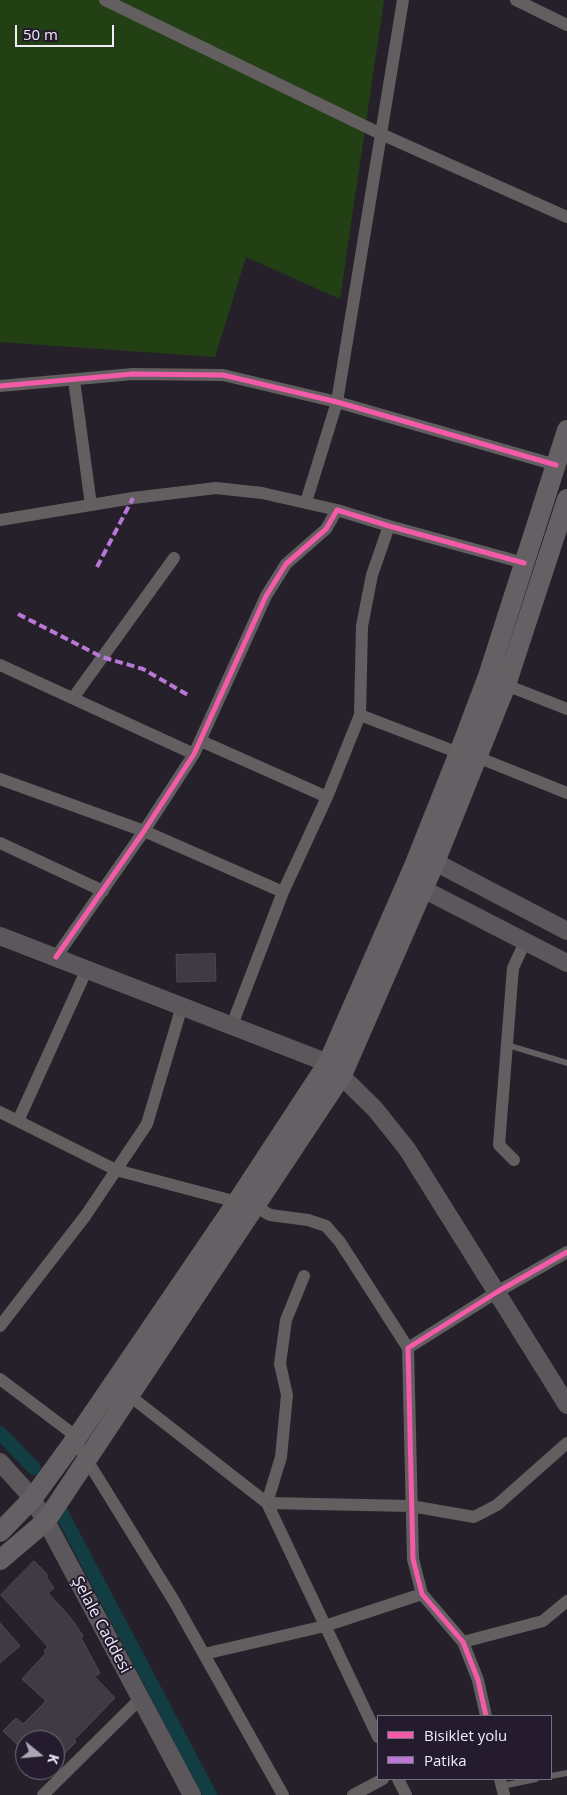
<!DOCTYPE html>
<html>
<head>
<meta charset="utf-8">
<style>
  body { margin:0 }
  #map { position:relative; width:567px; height:1795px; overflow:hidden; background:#25202a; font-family:"Open Sans",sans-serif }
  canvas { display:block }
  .legend { position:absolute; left:377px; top:1715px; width:175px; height:65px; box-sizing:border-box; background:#241c2e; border:1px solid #766f7f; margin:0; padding:6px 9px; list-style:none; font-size:15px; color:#f1ecf8 }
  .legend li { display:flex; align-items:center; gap:10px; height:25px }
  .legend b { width:25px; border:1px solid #766f7f }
  .north { position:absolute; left:15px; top:1730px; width:50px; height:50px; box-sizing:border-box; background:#241c2e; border:1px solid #766f7f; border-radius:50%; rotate:107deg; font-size:14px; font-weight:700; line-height:20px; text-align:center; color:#f1ecf8 }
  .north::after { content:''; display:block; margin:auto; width:18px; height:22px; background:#aaa5b0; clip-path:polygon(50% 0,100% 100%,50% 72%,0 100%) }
  .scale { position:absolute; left:15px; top:25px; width:99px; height:22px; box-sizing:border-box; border:2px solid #f1ecf8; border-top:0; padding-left:6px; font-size:15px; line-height:18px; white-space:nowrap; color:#f1ecf8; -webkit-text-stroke:4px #241c2e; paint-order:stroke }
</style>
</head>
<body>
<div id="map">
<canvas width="567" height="1795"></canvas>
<ul class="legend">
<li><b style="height:6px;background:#f35aa7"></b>Bisiklet yolu</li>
<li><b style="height:6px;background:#ba77d6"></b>Patika</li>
</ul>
<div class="north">K</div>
<div class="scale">50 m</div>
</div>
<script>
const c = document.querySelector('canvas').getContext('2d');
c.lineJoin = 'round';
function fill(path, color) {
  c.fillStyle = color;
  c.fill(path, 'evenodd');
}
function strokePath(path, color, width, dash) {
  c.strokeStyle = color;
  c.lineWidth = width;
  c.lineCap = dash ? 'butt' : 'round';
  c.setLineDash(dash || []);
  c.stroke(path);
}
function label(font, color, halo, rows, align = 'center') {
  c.font = font + ' "Open Sans",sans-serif';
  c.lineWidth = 4;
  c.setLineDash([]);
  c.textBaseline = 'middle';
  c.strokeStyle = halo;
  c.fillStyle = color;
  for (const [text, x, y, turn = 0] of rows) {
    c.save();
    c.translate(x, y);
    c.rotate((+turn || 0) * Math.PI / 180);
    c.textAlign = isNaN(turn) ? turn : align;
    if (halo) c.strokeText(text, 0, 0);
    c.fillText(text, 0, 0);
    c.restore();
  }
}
const green = new Path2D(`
  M0,0H384L340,299L246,257L215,357L0,342Z`);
const canal = new Path2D(`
  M0,1433L34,1468
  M61,1512L210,1795`);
const building = new Path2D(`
  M215,954L216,981L177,982L176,955Z
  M34,1561L47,1574V1578L54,1588L48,1593L70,1617L83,1636L81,1638L100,1673L95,1677L115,1698L74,1740L76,1742L65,1753L55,1743V1740H25V1752L3,1731L16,1718L23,1724L46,1701L22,1679L46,1653L44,1651L48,1647L1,1595Z
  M0,1623L20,1646L0,1663Z`);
const lane = new Path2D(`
  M507,1045L567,1063
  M551,1776L567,1773
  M502,1786L536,1779`);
const street = new Path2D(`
  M105,0L381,134L567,217
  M516,0L567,25
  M74,380L91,505
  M0,386L133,374L223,375L337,402L556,465
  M306,502L337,402L403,0
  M0,520L133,498L216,488L262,493L337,510
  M0,665L194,754
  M506,685L567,709
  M73,698L174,558
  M360,715L459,753
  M201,741L327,797
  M477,757L567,793
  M0,779L144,831L283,892
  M0,843L103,891
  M56,957L144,831L194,754L266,596L286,564L326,529L337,510L389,526L524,563
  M232,1025L283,892L327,797L360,715L362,626L372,575L389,526
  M0,1112L116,1170L237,1202
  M18,1121L87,969
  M514,1160L499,1145L513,968L525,942
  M255,1206L270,1215L308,1220L326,1226L340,1242L408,1348
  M304,1276L286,1320L280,1364L287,1395L281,1457L267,1503L411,1506L474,1517L497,1505L567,1443
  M0,1326L86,1215L147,1124L182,1006
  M0,1379L69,1431L174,1601L283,1795
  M130,1396L267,1503L378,1737
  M463,1642L543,1621L567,1601
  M204,1654L325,1626L422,1594
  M486,1716L478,1680L463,1642L422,1594L413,1559L408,1348L497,1292L567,1252
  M398,1779L406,1795
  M500,1779L504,1795
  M43,1795L140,1699
  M353,1795L383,1779`);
const secondary = new Path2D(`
  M435,862L567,931
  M423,889L567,963
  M0,936L328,1063L375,1109L407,1149L567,1405
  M0,1462L27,1492L46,1521L192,1795`);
const primary = new Path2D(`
  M0,1532L32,1499L75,1440L237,1202L328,1063L414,866L459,753L488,676L567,430
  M0,1560L46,1521L342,1075L435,862L506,685L567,499`);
const quiet = new Path2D(`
  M97,567L133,498
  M18,614L102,657L143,669L188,695`);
const cycleway = new Path2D(`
  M0,386L133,374L223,375L337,402L556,465
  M56,957L144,831L194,754L266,596L286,564L326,529L337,510L389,526L524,563
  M486,1716L478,1680L463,1642L422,1594L413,1559L408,1348L497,1292L567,1252`);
const streetNames = [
  ["Şelale Caddesi",101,1625,62]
];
fill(green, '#224014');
strokePath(canal, '#123d43', 14);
fill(building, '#3f3b43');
strokePath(building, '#4e4a52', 1);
strokePath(lane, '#635f60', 6);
strokePath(street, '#635f60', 12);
strokePath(secondary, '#5c575b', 18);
strokePath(primary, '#656063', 20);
strokePath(quiet, '#ba77d6', 4, [8, 4]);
strokePath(cycleway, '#f35aa7', 5);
label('16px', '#f1ecf8', '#241c2e', streetNames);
</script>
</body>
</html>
